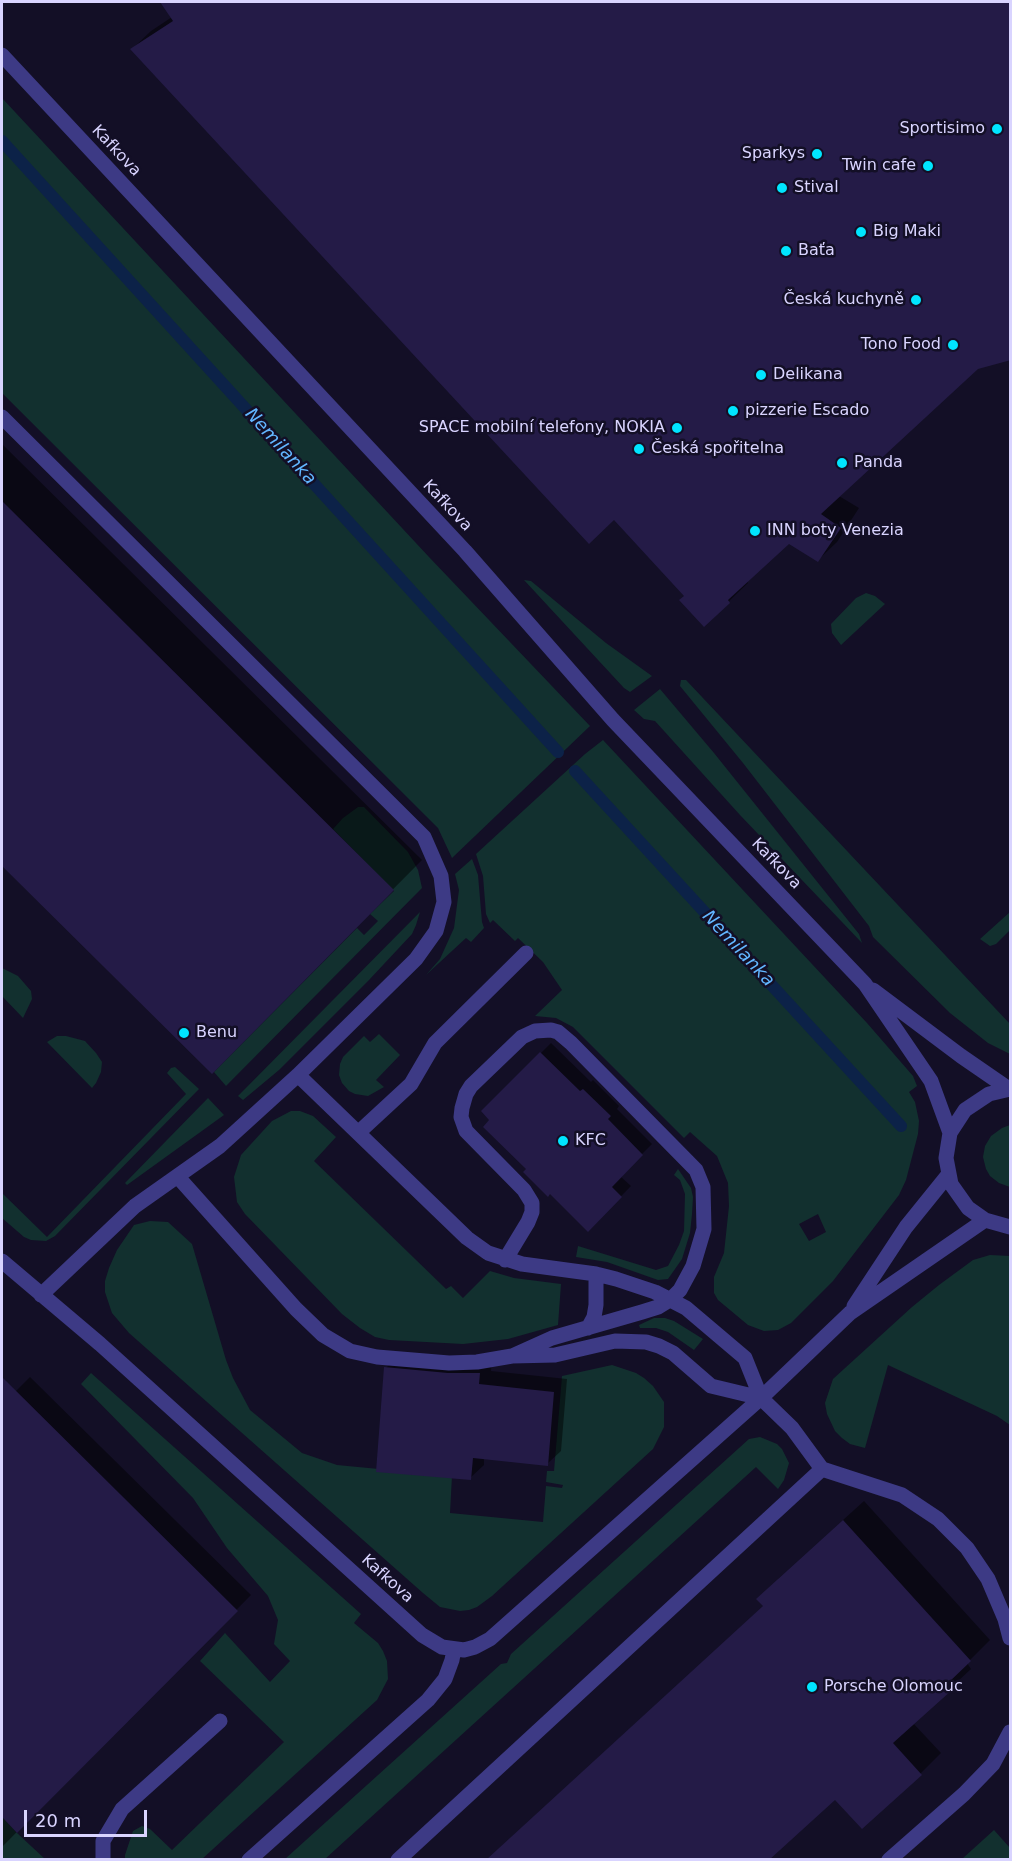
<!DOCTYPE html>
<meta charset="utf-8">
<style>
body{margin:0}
#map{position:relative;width:1012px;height:1861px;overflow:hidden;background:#130f26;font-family:"DejaVu Sans",sans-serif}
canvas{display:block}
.frame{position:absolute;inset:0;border:3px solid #d9d4ff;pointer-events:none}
.scale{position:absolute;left:24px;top:1810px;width:123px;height:27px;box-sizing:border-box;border:3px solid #d9d4ff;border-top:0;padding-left:8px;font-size:18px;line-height:21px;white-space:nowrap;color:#d9d4ff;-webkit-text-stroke:4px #130f26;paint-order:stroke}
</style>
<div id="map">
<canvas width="1012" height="1861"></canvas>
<div class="frame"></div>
<div class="scale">20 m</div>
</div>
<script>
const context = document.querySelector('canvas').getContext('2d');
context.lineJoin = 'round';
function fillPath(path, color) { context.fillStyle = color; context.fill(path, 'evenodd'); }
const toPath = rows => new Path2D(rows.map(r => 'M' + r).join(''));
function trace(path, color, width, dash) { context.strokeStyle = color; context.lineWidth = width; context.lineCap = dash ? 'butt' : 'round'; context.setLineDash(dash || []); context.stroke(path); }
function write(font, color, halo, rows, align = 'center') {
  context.font = font + ' "DejaVu Sans",sans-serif'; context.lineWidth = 5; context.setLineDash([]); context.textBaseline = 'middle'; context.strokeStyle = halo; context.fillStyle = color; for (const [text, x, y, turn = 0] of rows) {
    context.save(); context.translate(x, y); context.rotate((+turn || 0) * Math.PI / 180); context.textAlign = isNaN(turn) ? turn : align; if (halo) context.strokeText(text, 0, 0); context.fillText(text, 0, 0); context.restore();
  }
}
fillPath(toPath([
 [2,98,429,557,590,726,452,858,438,828,2,393],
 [524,580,531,581,606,643,652,676,630,692,624,688],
 [866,593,875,596,885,604,841,645,832,633,831,624,856,598],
 [681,680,686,680,1010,1024,1010,1054,988,1043,950,1013,873,937,869,926,743,763,680,686],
 [660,689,714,753,859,934,862,943,740,815,655,721,644,719,634,710],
 [603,740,867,1023,913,1076,917,1086,909,1092,915,1102,919,1121,918,1134,906,1180,899,1195,833,1281,791,1323,778,1330,764,1331,748,1325,718,1300,714,1293,714,1277,724,1253,729,1206,728,1183,717,1156,690,1132,684,1138,573,1027,556,1018,535,1016,562,990,543,962,518,938,515,941,493,920,490,923,486,914,483,876,476,854,585,754],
 [818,1214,826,1232,809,1241,799,1224],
 [358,807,364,807,408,852,418,870,422,888,226,1086,214,1072,357,928,364,935,378,921,370,914,394,891,333,829,343,818],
 [472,859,478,875,482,922,484,928,471,942,466,938,426,975,440,959,454,928,459,890,455,874],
 [420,912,416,925,412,934,369,980,279,1070,243,1100,238,1096],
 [1010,912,1010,930,996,944,990,946,980,939],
 [2,968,18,976,31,991,32,999,23,1018,2,996],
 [379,1034,400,1055,376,1080,384,1087,368,1096,355,1094,349,1091,342,1083,339,1075,340,1064,343,1057,364,1036,370,1042],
 [57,1036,66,1036,85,1041,96,1053,102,1062,101,1072,96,1083,92,1088,47,1042],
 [175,1067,199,1089,55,1236,46,1241,31,1240,24,1237,2,1218,2,1193,47,1237,186,1094,167,1073,171,1068],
 [208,1098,224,1115,127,1185,125,1183],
 [291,1111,300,1111,313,1116,336,1137,314,1161,446,1289,451,1286,463,1298,490,1271,514,1278,561,1284,558,1325,508,1339,463,1344,389,1340,375,1337,360,1328,342,1314,245,1214,237,1202,234,1177,241,1155,272,1121],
 [1010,1125,1010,1187,999,1183,990,1176,986,1169,983,1157,985,1146,991,1136,1002,1128],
 [678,1169,691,1188,693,1197,692,1214,690,1233,682,1259,668,1279,658,1280,607,1262,576,1257,578,1246,656,1270,668,1266,679,1245,684,1231,685,1194,680,1180,674,1175],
 [150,1221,168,1222,192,1244,226,1360,233,1378,250,1410,302,1453,337,1465,452,1476,450,1513,543,1522,546,1486,562,1488,563,1485,546,1482,547,1471,554,1471,562,1376,612,1365,636,1373,644,1378,653,1386,664,1402,664,1427,653,1449,492,1596,477,1607,469,1610,460,1611,440,1607,423,1593,129,1333,112,1313,105,1292,105,1281,109,1268,117,1250,134,1225],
 [990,1255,1010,1256,1010,1425,997,1416,888,1365,865,1448,850,1444,842,1438,835,1431,827,1414,825,1403,833,1379,912,1307,939,1285,973,1260],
 [654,1318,665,1318,674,1321,703,1339,694,1350,668,1332,656,1328,640,1328,639,1325],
 [91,1373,361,1614,354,1623,378,1643,383,1651,387,1661,388,1679,377,1700,202,1859,125,1859,125,1855,133,1831,142,1826,150,1829,172,1850,284,1742,200,1661,225,1633,270,1682,290,1661,274,1644,278,1620,268,1596,227,1548,193,1498,81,1384],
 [760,1437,777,1444,782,1449,789,1463,784,1480,778,1489,756,1467,325,1859,285,1859,501,1664,507,1663,511,1654,749,1439],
 [2,1817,17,1833,45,1859,2,1859],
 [994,1830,1010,1848,1010,1859,962,1859]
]), '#12302f');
fillPath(toPath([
 [162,2,1010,2,1010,358,977,368,839,496,859,508,837,542,818,560,789,543,747,581,748,583,704,625,686,596,614,518,132,49,151,31,172,17],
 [2,444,422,860,212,1072,2,864],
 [551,1043,591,1082,593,1080,619,1106,617,1109,652,1144,620,1176,631,1186,588,1230,528,1169,483,1111],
 [399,1355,492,1360,491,1371,567,1379,561,1451,547,1464,484,1458,484,1465,470,1478,386,1368],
 [30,1377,251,1595,2,1847,2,1405],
 [864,1501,990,1640,967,1663,971,1669,913,1723,941,1753,921,1773,862,1827,835,1797,501,1847,764,1606,778,1579]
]), '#0007');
trace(toPath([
 [2,141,558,752],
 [575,771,901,1126]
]), '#0c2248', 12);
fillPath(toPath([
 [160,2,1011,2,1011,360,978,369,821,514,841,528,818,562,789,544,728,600,730,603,704,627,679,600,684,596,614,520,589,544,130,49,173,21],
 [2,501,394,890,212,1074,2,866],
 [540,1052,580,1091,583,1089,611,1116,608,1119,643,1155,612,1187,622,1197,588,1232,550,1194,548,1197,523,1172,526,1169,483,1127,489,1120,481,1111],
 [384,1367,448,1373,480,1373,479,1384,554,1392,548,1466,473,1458,471,1480,376,1472],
 [2,1377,238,1611,17,1833,2,1817],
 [843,1520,971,1661,947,1684,952,1690,893,1743,922,1775,862,1829,835,1800,769,1860,486,1860,763,1606,756,1599]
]), '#241b47');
trace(toPath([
 [2,55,465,551,613,720,865,984,931,1081,950,1133],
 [2,417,424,837,441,876,444,902,436,931,416,959,298,1075,220,1146,135,1206,41,1295],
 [873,990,961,1056,1009,1089],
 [298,1075,467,1238,488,1253,522,1264,596,1274,616,1279,655,1292,686,1308,745,1358,761,1398,792,1428,822,1469,902,1495,938,1519,967,1548,988,1579,1005,1619,1010,1638],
 [1010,1089,989,1094,965,1110,950,1133,946,1158,951,1184,968,1208,985,1220,1010,1227],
 [358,1133,411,1084,435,1043,526,953],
 [178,1177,296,1309,323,1335,350,1351,377,1357,449,1363,477,1362,512,1356,555,1355,615,1341,646,1342,659,1346,673,1353,711,1386,761,1398],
 [505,1260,528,1222,532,1212,532,1203,524,1190,466,1131,461,1117,462,1108,466,1094,471,1086,522,1037,535,1031,551,1030,558,1032,571,1043,696,1170,703,1187,704,1229,693,1266,680,1290,671,1299,658,1307,642,1312,552,1338,512,1356],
 [2,1261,100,1344,422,1635,442,1647,464,1650,475,1647,490,1639,761,1398,850,1313,985,1220],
 [854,1306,906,1227,948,1175],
 [588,1328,594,1317,596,1305,596,1274],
 [103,1860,103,1841,122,1809,220,1721],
 [249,1860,428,1700,445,1679,452,1660,454,1649],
 [398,1860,822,1469],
 [889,1860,964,1794,993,1764,1010,1732]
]), '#3d3a85', 15);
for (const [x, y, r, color] of [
 [997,129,6,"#00e5ff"],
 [817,154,6,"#00e5ff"],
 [928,166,6,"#00e5ff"],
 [782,188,6,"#00e5ff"],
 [861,232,6,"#00e5ff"],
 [786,251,6,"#00e5ff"],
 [916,300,6,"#00e5ff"],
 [953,345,6,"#00e5ff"],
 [761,375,6,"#00e5ff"],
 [733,411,6,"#00e5ff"],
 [677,428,6,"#00e5ff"],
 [639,449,6,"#00e5ff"],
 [842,463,6,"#00e5ff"],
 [755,531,6,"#00e5ff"],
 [184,1033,6,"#00e5ff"],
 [563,1141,6,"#00e5ff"],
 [812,1687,6,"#00e5ff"]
]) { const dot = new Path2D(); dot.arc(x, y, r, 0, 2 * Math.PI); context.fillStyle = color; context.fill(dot); trace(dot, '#130f26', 2); }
write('16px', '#d9d4ff', '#130f26', [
 ["Sportisimo",985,129,"right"],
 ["Sparkys",805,154,"right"],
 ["Twin cafe",916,166,"right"],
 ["Stival",794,188],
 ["Big Maki",873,232],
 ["Baťa",798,251],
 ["Česká kuchyně",904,300,"right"],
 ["Tono Food",941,345,"right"],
 ["Delikana",773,375],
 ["pizzerie Escado",745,411],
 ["SPACE mobilní telefony, NOKIA",665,428,"right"],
 ["Česká spořitelna",651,449],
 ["Panda",854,463],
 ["INN boty Venezia",767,531],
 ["Benu",196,1033],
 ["KFC",575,1141],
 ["Porsche Olomouc",824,1687]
], 'left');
write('16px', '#d9d4ff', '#130f26', [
 ["Kafkova",116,151,47],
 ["Kafkova",447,506,47],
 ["Kafkova",776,864,46],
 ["Kafkova",387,1579,42]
]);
write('italic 18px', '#62b6ff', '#130f26', [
 ["Nemilanka",280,447,48],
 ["Nemilanka",738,949,47]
]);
</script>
